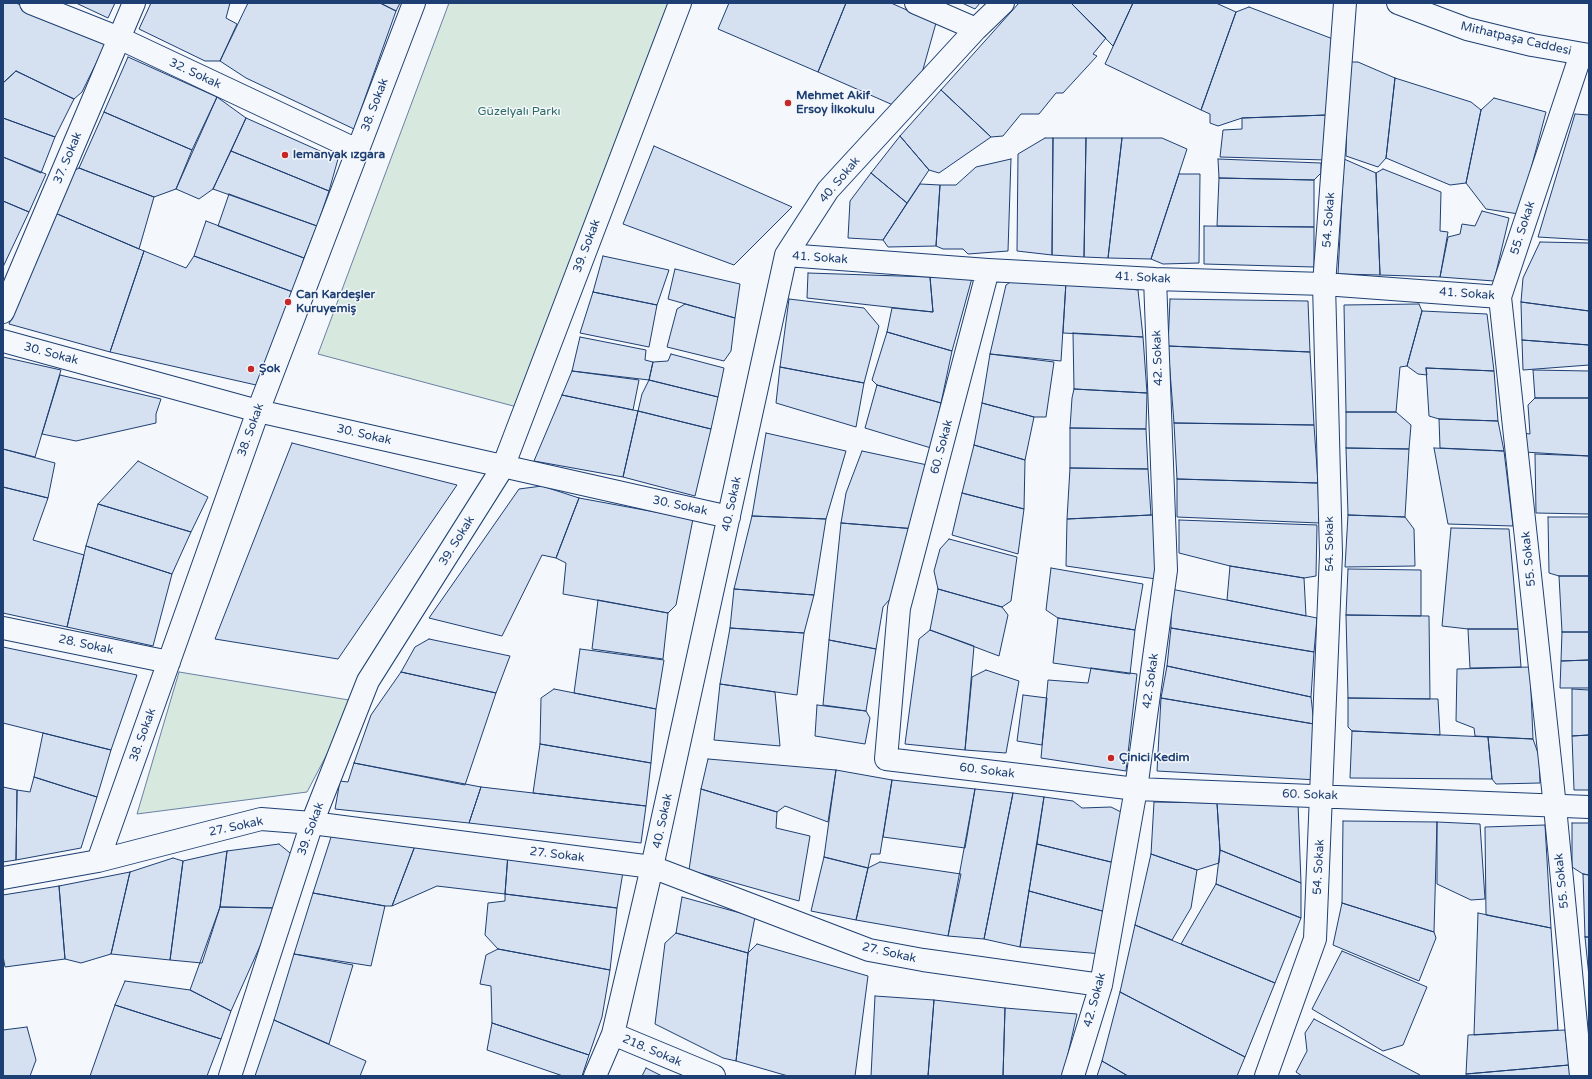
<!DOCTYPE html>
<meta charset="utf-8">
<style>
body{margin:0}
#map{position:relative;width:1592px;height:1079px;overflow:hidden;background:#f4f7fb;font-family:"Varela Round",sans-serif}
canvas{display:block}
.frame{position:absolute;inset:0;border:4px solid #1d3f73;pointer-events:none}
</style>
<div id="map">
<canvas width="1592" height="1079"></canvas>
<div class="frame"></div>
</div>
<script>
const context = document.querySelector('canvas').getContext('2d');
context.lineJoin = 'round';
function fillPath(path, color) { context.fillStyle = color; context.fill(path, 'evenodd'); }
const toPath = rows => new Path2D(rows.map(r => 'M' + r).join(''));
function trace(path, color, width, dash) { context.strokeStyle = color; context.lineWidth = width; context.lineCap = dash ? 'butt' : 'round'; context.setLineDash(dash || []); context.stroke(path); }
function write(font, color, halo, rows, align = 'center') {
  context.font = font + ' "Varela Round",sans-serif'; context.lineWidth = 3; context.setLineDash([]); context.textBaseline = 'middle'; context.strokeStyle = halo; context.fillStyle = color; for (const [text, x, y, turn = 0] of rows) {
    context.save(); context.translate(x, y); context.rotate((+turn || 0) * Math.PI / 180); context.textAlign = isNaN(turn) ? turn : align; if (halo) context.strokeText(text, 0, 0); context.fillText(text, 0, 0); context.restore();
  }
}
const green = toPath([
 [449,3,672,3,517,407,318,354,449,3],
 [179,672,355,701,307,792,137,814,179,672]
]);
fillPath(green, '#d7e8df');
trace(green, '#687fa3', 1);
const building = toPath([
 [3,3,16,3,106,43,82,92,74,99,16,71,3,83,3,3],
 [76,3,115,3,108,18,76,3],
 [151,3,230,3,226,18,237,24,220,61,205,61,139,29,151,3],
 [248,3,380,3,396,11,354,129,246,78,220,61,248,3],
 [380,3,400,3,396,11,380,3],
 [729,3,846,3,818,72,718,29,729,3],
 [846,3,891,3,936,23,922,73,893,105,818,72,846,3],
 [962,3,980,3,975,9,962,3],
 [1019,3,1071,3,1106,38,1093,54,1097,56,1063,93,1056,93,1039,114,1021,114,1003,136,991,137,941,90,1019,3],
 [1071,3,1133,3,1113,46,1071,3],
 [1133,3,1216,3,1236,12,1201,110,1105,64,1133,3],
 [1249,7,1333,39,1327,115,1242,118,1218,126,1210,123,1210,114,1201,110,1236,12,1249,7],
 [128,57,217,97,192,150,104,112,128,57],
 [1348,62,1358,62,1395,78,1386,158,1378,167,1346,156,1348,62],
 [16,71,74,99,55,137,3,118,3,83,16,71],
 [1395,78,1471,102,1481,110,1466,183,1450,185,1386,158,1395,78],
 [941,90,991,137,939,173,929,170,900,136,941,90],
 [217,97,246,118,213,189,199,199,176,189,217,97],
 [1494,98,1546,112,1519,214,1486,209,1466,183,1481,110,1494,98],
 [104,112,192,150,176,189,154,197,79,168,104,112],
 [1575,114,1589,115,1589,240,1538,237,1575,114],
 [1327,115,1326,160,1220,157,1223,130,1242,129,1242,118,1327,115],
 [3,118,55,137,41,173,3,157,3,118],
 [246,118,338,159,329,191,231,151,246,118],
 [900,136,929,170,907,203,871,173,900,136],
 [1045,138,1053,138,1052,255,1017,251,1018,154,1045,138],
 [1053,138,1086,138,1084,257,1052,255,1053,138],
 [1086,138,1122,138,1108,258,1084,257,1086,138],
 [1122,138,1162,138,1187,149,1151,259,1108,258,1122,138],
 [654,146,792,207,734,265,623,224,654,146],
 [231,151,329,191,317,226,213,189,231,151],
 [3,157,46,174,29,212,3,201,3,157],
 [1011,159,1008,251,968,254,963,249,943,249,936,246,940,185,956,185,976,167,1011,159],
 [1218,159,1321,163,1321,173,1314,180,1219,178,1218,159],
 [1344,159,1376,173,1380,275,1338,274,1344,159],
 [79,168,154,197,139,249,55,213,68,174,79,168],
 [1383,169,1441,192,1440,231,1448,232,1440,277,1380,275,1376,173,1383,169],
 [871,173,907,203,883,240,848,238,850,201,871,173],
 [1179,174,1200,174,1199,263,1163,264,1151,259,1179,174],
 [1219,178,1314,180,1314,227,1217,226,1219,178],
 [920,184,940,185,936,246,888,247,883,240,920,184],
 [229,194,317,226,304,258,218,226,229,194],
 [3,201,29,212,3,267,3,201],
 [1482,211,1509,218,1494,281,1440,277,1448,237,1460,234,1462,224,1475,226,1482,211],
 [55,213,144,251,110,352,9,324,55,213],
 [206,221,304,258,293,292,194,256,206,221],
 [1204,226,1314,227,1314,267,1204,264,1204,226],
 [1540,242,1589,243,1589,311,1521,302,1523,278,1540,242],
 [144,251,186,268,194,256,293,292,256,385,110,352,144,251],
 [603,256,669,270,657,305,593,292,603,256],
 [675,269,740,284,735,318,668,299,675,269],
 [808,273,930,277,933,312,807,298,808,273],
 [930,277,972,278,952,351,887,332,892,308,933,312,930,277],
 [1015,279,1066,282,1061,361,990,354,1006,285,1015,279],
 [1066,282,1138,290,1143,337,1063,333,1066,282],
 [593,292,657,305,649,347,580,333,593,292],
 [789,299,864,308,879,326,864,383,780,367,789,299],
 [1170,299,1308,301,1310,352,1168,346,1170,299],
 [1521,302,1589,311,1589,345,1522,340,1521,302],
 [685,304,735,318,731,351,724,361,667,347,677,309,685,304],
 [1419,304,1422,311,1407,366,1400,367,1396,412,1346,412,1344,305,1419,304],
 [1422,311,1487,314,1494,371,1426,368,1427,375,1418,374,1407,366,1422,311],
 [887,332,952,351,941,403,877,385,872,380,887,332],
 [1073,333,1143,337,1147,393,1074,389,1073,333],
 [580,337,646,350,645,360,653,362,649,380,572,371,580,337],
 [1522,340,1589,345,1589,365,1523,370,1522,340],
 [1168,346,1310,352,1314,425,1174,423,1168,346],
 [671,354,724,368,718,397,649,380,653,362,668,361,671,354],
 [990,354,1054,362,1046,417,1034,417,982,403,990,354],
 [3,357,61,370,35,457,3,449,3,357],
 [780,367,864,383,856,427,776,403,780,367],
 [1426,368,1494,371,1498,421,1439,419,1429,416,1426,368],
 [1533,370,1589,371,1589,398,1535,398,1533,370],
 [572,371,639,380,633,410,562,395,572,371],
 [60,375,161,399,156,414,156,423,76,441,42,434,60,375],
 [649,380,718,397,711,429,638,411,642,394,649,380],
 [877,385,941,403,931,448,865,428,877,385],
 [1074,389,1147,393,1146,429,1070,428,1072,398,1074,389],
 [562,395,638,411,623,477,534,461,562,395],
 [1535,398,1589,398,1589,456,1524,452,1523,433,1530,434,1528,405,1535,398],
 [982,403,1034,417,1025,460,974,445,982,403],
 [638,411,711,429,695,496,623,477,638,411],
 [1346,412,1396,412,1411,425,1409,449,1346,448,1346,412],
 [1439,419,1498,421,1504,451,1440,448,1439,419],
 [1174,423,1314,425,1318,483,1177,479,1174,423],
 [1070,428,1146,429,1148,469,1070,468,1070,428],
 [766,433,846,451,826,519,752,516,766,433],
 [292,443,457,485,338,659,215,639,292,443],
 [974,445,1025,460,1024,509,962,493,974,445],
 [1346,448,1409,449,1405,517,1348,515,1346,448],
 [1434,448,1504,451,1513,526,1448,524,1434,448],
 [3,449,55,463,48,498,3,487,3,449],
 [862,451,932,466,916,529,841,523,846,493,862,451],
 [1535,454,1589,456,1589,514,1536,513,1535,454],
 [138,461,208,497,191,532,98,504,138,461],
 [1070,468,1148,469,1151,515,1067,519,1070,468],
 [1177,479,1318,483,1319,523,1177,517,1177,479],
 [542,486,579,498,556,558,542,555,502,636,429,618,519,489,542,486],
 [3,487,48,498,33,540,84,555,67,627,3,613,3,487],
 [962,493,1024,509,1018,554,952,535,962,493],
 [579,498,693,519,676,605,668,613,563,594,566,563,556,558,579,498],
 [98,504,191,532,172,574,86,546,98,504],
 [1151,515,1158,517,1156,579,1066,566,1067,519,1151,515],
 [1348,515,1405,517,1414,529,1415,566,1345,567,1348,515],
 [752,516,826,519,814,595,734,589,752,516],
 [1548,517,1589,517,1589,576,1559,576,1549,573,1548,517],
 [1179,520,1317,525,1316,576,1304,578,1230,566,1179,553,1179,520],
 [841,523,916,529,896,592,883,607,876,649,829,640,841,523],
 [1451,528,1509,529,1518,629,1468,629,1442,626,1451,528],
 [949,539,1017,557,1011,601,1002,607,938,589,934,571,940,549,949,539],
 [86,546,172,574,153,646,67,627,86,546],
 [1230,566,1304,578,1306,616,1227,600,1230,566],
 [1051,568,1143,584,1135,630,1058,618,1046,610,1051,568],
 [1348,569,1421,570,1421,616,1346,615,1348,569],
 [1559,576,1589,576,1589,632,1562,632,1559,576],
 [734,589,814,595,804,633,730,628,734,589],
 [938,589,1002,607,1008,615,999,656,930,630,938,589],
 [1171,589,1317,618,1314,652,1171,628,1171,589],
 [598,600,668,613,663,659,592,649,598,600],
 [1346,615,1429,616,1430,699,1348,698,1346,615],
 [1058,618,1135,630,1130,674,1053,663,1058,618],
 [730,628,804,633,797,695,720,684,730,628],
 [1171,628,1314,652,1311,697,1167,666,1171,628],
 [1468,629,1518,629,1521,667,1470,668,1468,629],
 [930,630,974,646,965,750,905,744,919,639,930,630],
 [1562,632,1589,632,1589,660,1561,661,1562,632],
 [429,639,510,656,496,693,401,672,415,647,429,639],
 [829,640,876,649,866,711,823,705,829,640],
 [3,647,137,675,111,750,3,723,3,647],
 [580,649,664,660,656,709,574,693,580,649],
 [1589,660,1589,688,1560,688,1561,661,1589,660],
 [1167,666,1311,697,1314,724,1161,698,1167,666],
 [1530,667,1533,739,1475,736,1474,728,1456,721,1457,669,1530,667],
 [1091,668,1137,674,1126,771,1041,758,1048,680,1088,683,1091,668],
 [986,670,1019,681,1006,753,965,750,972,677,986,670],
 [401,672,496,693,465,785,354,763,371,715,401,672],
 [720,684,775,692,780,746,714,740,720,684],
 [554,689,656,709,651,763,540,744,541,698,554,689],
 [1572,689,1589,690,1589,735,1572,736,1572,689],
 [1023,695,1047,698,1042,745,1017,741,1023,695],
 [1161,698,1314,724,1317,780,1157,771,1161,698],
 [1348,698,1438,699,1440,735,1352,731,1348,727,1348,698],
 [817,705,866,711,870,718,865,744,815,736,817,705],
 [1352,731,1488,737,1492,779,1350,778,1352,731],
 [43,733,111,750,97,797,34,777,43,733],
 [1589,735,1589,790,1574,790,1572,736,1589,735],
 [1488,737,1533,739,1539,756,1540,783,1496,784,1492,779,1488,737],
 [540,744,651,763,646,806,533,793,540,744],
 [708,759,836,770,828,822,785,806,777,812,701,789,708,759],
 [354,763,481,787,469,823,335,809,340,781,348,782,354,763],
 [836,770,892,780,880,854,871,854,868,868,824,857,836,770],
 [34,777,97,797,81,848,16,860,17,790,30,792,34,777],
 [892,780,975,789,965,848,883,837,892,780],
 [3,787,17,790,16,860,3,862,3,787],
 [481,787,646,806,641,843,469,823,481,787],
 [701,789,777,812,776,828,810,836,799,901,689,870,701,789],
 [975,789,1013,793,984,939,948,936,975,789],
 [1013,793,1044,797,1020,947,984,939,1013,793],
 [1044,797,1073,801,1082,808,1111,807,1123,813,1115,863,1037,844,1044,797],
 [1154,802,1217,803,1220,850,1219,863,1197,870,1151,854,1154,802],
 [1217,803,1298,803,1301,883,1220,850,1217,803],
 [1343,821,1437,822,1434,932,1342,903,1343,821],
 [1437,822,1480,824,1485,899,1471,900,1437,884,1437,822],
 [1572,823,1589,823,1589,875,1583,874,1572,867,1572,823],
 [1545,825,1551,928,1486,915,1485,827,1545,825],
 [333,831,415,846,392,906,385,906,313,893,333,831],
 [279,844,295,857,277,908,220,907,227,851,279,844],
 [1037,844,1115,863,1106,912,1029,891,1037,844],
 [415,846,508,854,505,894,437,886,392,906,415,846],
 [1220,850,1301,883,1301,918,1216,884,1220,850],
 [227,851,220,907,202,963,170,960,183,861,227,851],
 [508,854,623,872,617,908,505,894,508,854],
 [1151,854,1197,870,1191,908,1172,940,1135,925,1151,854],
 [824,857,868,868,856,920,811,911,824,857],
 [173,858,183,861,170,960,111,954,130,872,173,858],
 [880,862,961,874,948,936,856,920,868,868,880,862],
 [130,872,111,954,81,963,65,959,59,886,130,872],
 [1583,874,1589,875,1589,937,1585,937,1583,874],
 [1216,884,1301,918,1275,983,1181,944,1216,884],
 [59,886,65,959,5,967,3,956,3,895,59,886],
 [1029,891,1106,912,1102,954,1020,947,1029,891],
 [313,893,385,906,371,966,294,954,313,893],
 [505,894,617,908,610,970,498,949,485,935,488,903,505,901,505,894],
 [682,897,755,917,748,953,676,933,682,897],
 [1342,903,1434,932,1436,938,1419,981,1333,945,1342,903],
 [220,907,277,908,231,1011,190,990,220,907],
 [1478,913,1551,928,1558,1030,1474,1035,1478,913],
 [1135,925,1275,983,1245,1057,1120,992,1135,925],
 [676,933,748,953,736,1061,723,1058,655,1024,665,943,676,933],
 [1585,937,1589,937,1589,977,1585,937],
 [757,944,868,976,855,1076,788,1076,736,1061,748,953,757,944],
 [498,949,610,970,602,1017,589,1055,492,1023,491,986,480,984,486,955,498,949],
 [1342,951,1427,987,1403,1045,1383,1051,1312,1009,1342,951],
 [294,954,353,965,329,1044,274,1020,294,954],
 [125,981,190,990,231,1011,221,1039,115,1005,125,981],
 [1120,992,1245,1057,1237,1076,1128,1076,1102,1061,1120,992],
 [875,996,934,1000,928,1076,871,1076,875,996],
 [934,1000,1005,1008,1003,1076,928,1076,934,1000],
 [115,1005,221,1039,207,1076,90,1076,115,1005],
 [1005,1008,1077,1014,1063,1076,1003,1076,1005,1008],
 [1314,1019,1420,1075,1420,1076,1302,1076,1296,1072,1307,1051,1305,1033,1314,1019],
 [274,1020,366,1061,360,1076,255,1076,274,1020],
 [492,1023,589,1055,582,1076,563,1076,487,1050,492,1023],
 [27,1027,36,1060,30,1076,3,1076,3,1030,27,1027],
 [1565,1030,1569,1065,1466,1074,1468,1035,1565,1030],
 [1102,1061,1128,1076,1097,1076,1102,1061],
 [1569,1065,1570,1076,1466,1076,1466,1074,1569,1065],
 [646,1068,662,1076,642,1076,646,1068]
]);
fillPath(building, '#d5e0f0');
trace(building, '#1d3f73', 1);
const street = toPath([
 [31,3,119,38,357,150],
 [916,3,976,29],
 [786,255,988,270,1155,279,1324,284,1500,297],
 [988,270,899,608,886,759,1136,789,1589,807],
 [3,312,134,3],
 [3,341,258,411,729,517],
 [3,628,169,662],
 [98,861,258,411,414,3],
 [3,878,98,861,261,819,312,823,652,867,869,950,923,960,1101,985],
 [613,1034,714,1076],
 [230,1076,312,823,368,681,503,467,680,3],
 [595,1076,613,1034,652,867,786,255,828,190,976,29,1003,3],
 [1073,1076,1101,985,1136,789,1166,570,1155,279],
 [1266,1076,1315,939,1331,554,1324,284,1345,3]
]);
const secondary = toPath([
 [1581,54,1500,297,1555,807,1581,1076]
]);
const primary = toPath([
 [1398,3,1467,29,1532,45,1589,55]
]);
trace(street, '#1d3f73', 24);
trace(secondary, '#1d3f73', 24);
trace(primary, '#1d3f73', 24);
trace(street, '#f4f7fb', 22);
trace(secondary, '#f4f7fb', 22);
trace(primary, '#f4f7fb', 22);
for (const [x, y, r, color] of [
 [788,103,4,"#c62828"],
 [285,155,4,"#c62828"],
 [288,302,4,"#c62828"],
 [251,369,4,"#c62828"],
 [1111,758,4,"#c62828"]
]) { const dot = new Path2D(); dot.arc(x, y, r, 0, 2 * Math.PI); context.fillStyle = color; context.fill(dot); trace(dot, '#f4f7fb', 1.5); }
write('12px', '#1d3f73', '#f4f7fb', [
 ["Mithatpaşa Caddesi",1516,39,13],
 ["32. Sokak",195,74,25],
 ["38. Sokak",375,105,-69],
 ["37. Sokak",68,158,-67],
 ["40. Sokak",840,180,-50],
 ["54. Sokak",1329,220,-86],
 ["55. Sokak",1523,228,-72],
 ["39. Sokak",587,246,-69],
 ["41. Sokak",820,258,4],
 ["41. Sokak",1143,278,3],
 ["41. Sokak",1467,294,4],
 ["30. Sokak",51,354,15],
 ["42. Sokak",1158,358,-92],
 ["38. Sokak",251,430,-70],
 ["30. Sokak",364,435,13],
 ["60. Sokak",942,447,-75],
 ["40. Sokak",732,504,-78],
 ["30. Sokak",680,506,12],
 ["39. Sokak",457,541,-58],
 ["54. Sokak",1330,544,-90],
 ["55. Sokak",1529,559,-96],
 ["28. Sokak",86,645,12],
 ["42. Sokak",1151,681,-82],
 ["38. Sokak",143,735,-70],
 ["60. Sokak",987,771,7],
 ["60. Sokak",1310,795,2],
 ["40. Sokak",663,821,-78],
 ["27. Sokak",236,827,-12],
 ["39. Sokak",311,829,-70],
 ["27. Sokak",557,855,7],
 ["54. Sokak",1319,867,-87],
 ["55. Sokak",1562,881,-96],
 ["27. Sokak",889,953,13],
 ["42. Sokak",1095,1000,-75],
 ["218. Sokak",652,1051,23]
]);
write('bold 12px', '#1d3f73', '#f4f7fb', [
 ["Mehmet Akif",796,96],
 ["Ersoy İlkokulu",796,110],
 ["lemanyak ızgara",293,155],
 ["Can Kardeşler",296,295],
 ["Kuruyemiş",296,309],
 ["Şok",259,369],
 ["Çinici Kedim",1119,758]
], 'left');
write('12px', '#2c6c60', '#f4f7fb', [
 ["Güzelyalı Parkı",519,112]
]);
</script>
